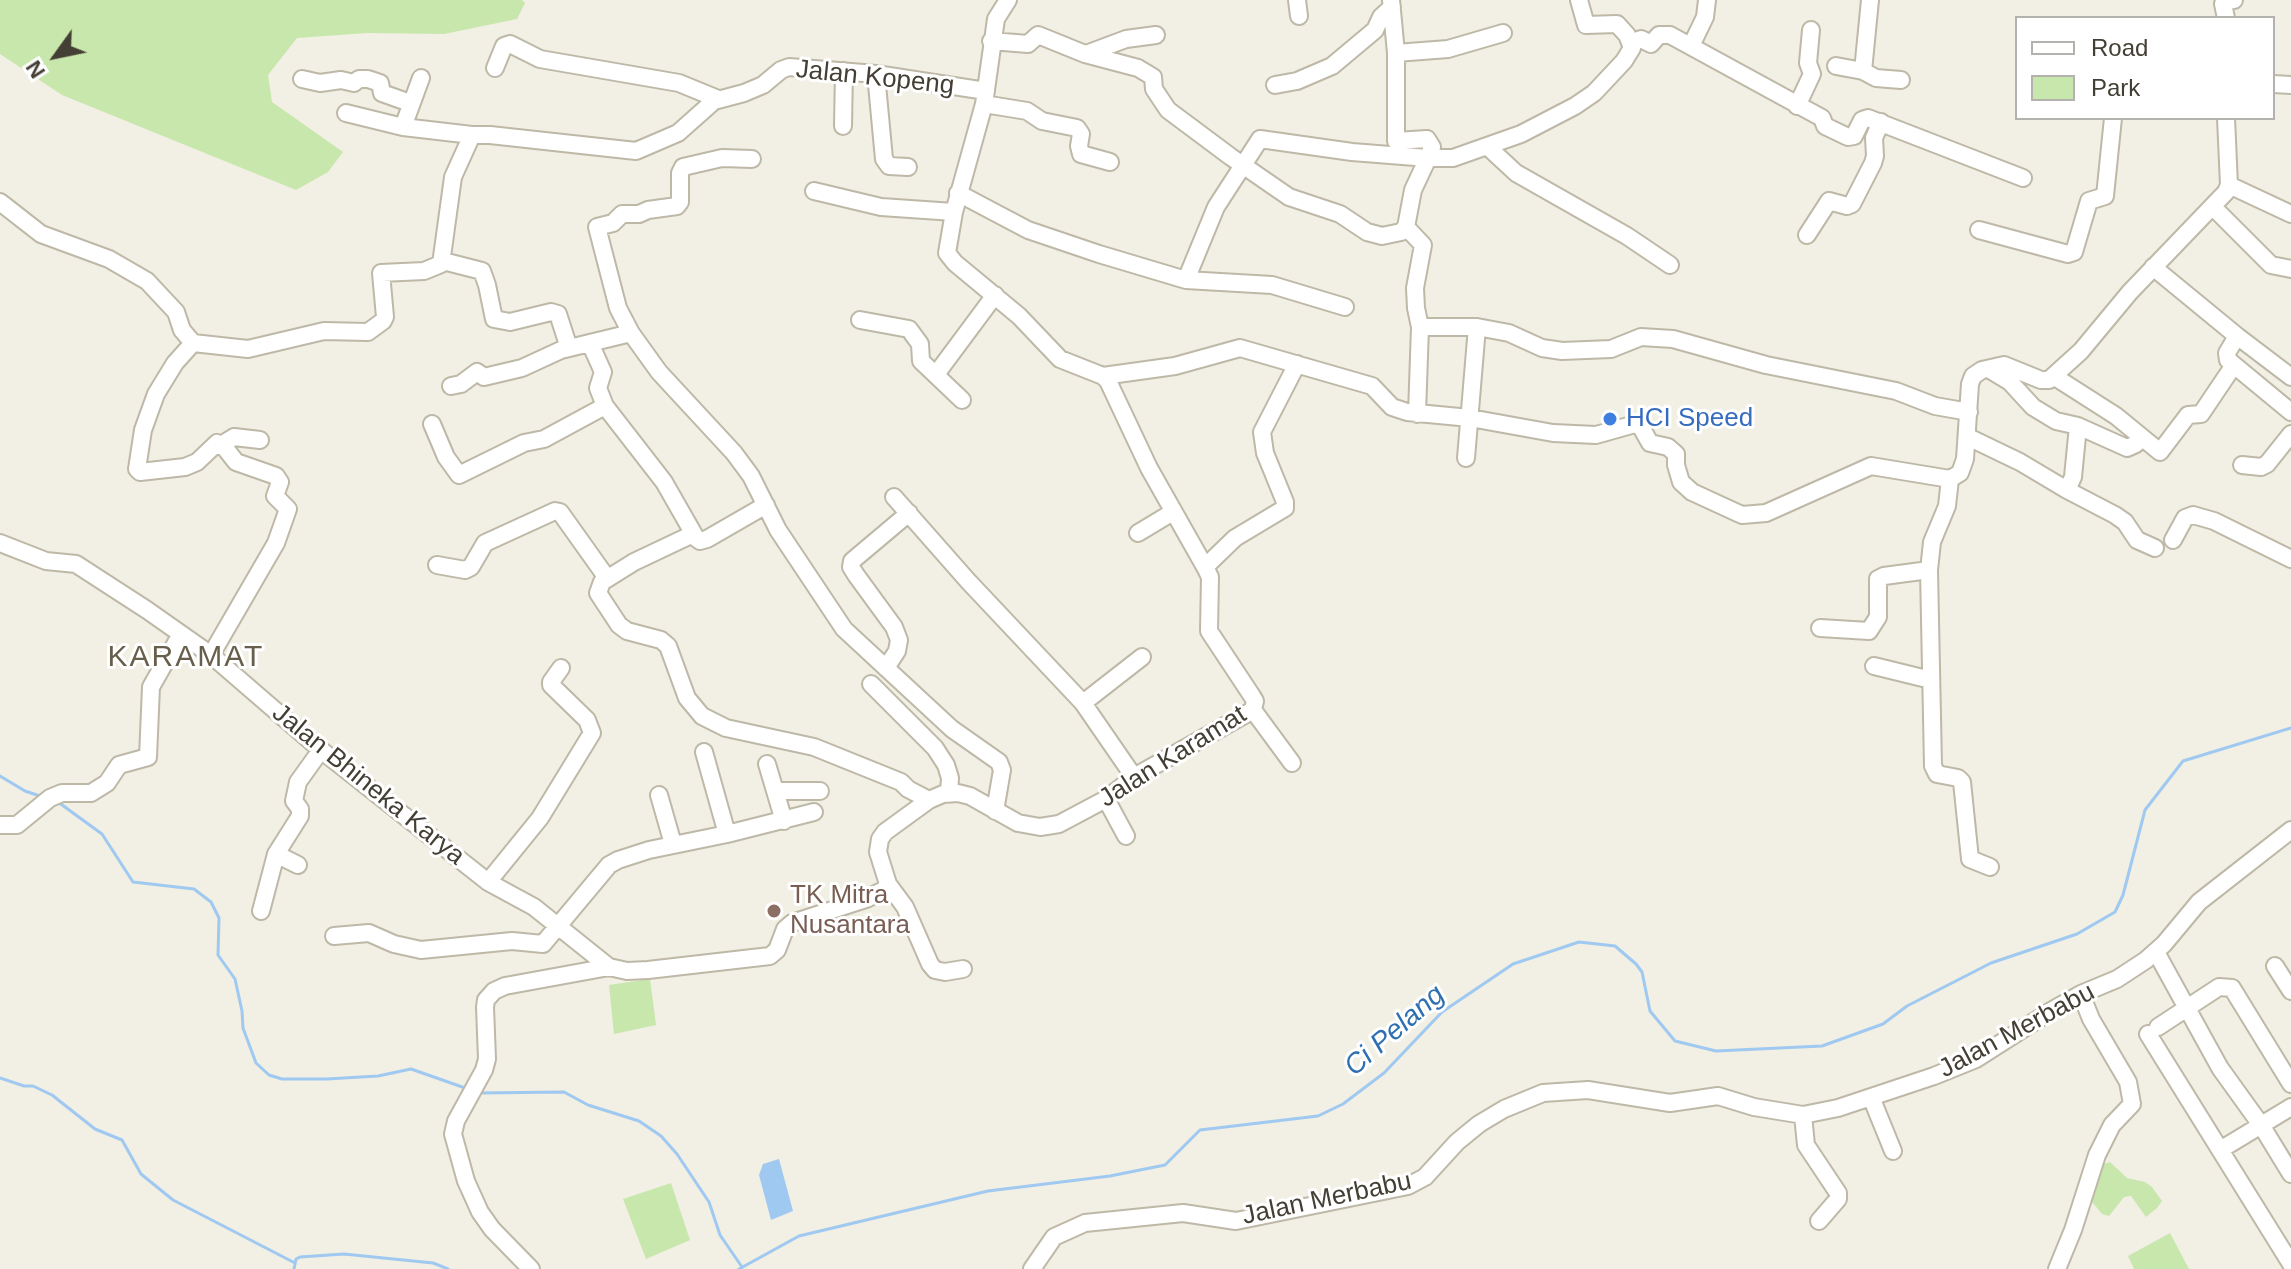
<!DOCTYPE html>
<style>
body{margin:0}
#map{position:relative;width:2291px;height:1269px;overflow:hidden;background:#f2efe4;font-family:Helvetica,sans-serif}
canvas{display:block}
.legend{position:absolute;left:2015px;top:16px;width:260px;height:104px;box-sizing:border-box;background:#fff;border:2px solid #b4b2ae;margin:0;padding:10px 14px;list-style:none;font-size:24px;color:#443f34}
.legend li{display:flex;align-items:center;gap:16px;height:40px}
.legend b{width:40px;border:2px solid #b4b2ae}
.north{position:absolute;left:16px;top:16px;width:80px;height:80px;-webkit-text-stroke:6px #fff;paint-order:stroke;rotate:237deg;font-size:22px;font-weight:700;line-height:32px;text-align:center;color:#443f34}
.north::after{content:'';display:block;margin:auto;width:28px;height:36px;background:#443f34;clip-path:polygon(50% 0,100% 100%,50% 72%,0 100%)}
</style>
<div id="map">
<canvas width="2291" height="1269"></canvas>
<ul class="legend">
<li><b style="height:10px;background:#fff"></b>Road</li>
<li><b style="height:22px;background:#c8e7ac"></b>Park</li>
</ul>
<div class="north">N</div>
</div>
<script>
const context = document.querySelector('canvas').getContext('2d');
context.lineJoin = 'round';
function fillPath(path, color) { context.fillStyle = color; context.fill(path, 'evenodd'); }
const toPath = rows => new Path2D(rows.map(r => 'M' + r).join(''));
function trace(path, color, width, dash) { context.strokeStyle = color; context.lineWidth = width; context.lineCap = dash ? 'butt' : 'round'; context.setLineDash(dash || []); context.stroke(path); }
function write(font, color, halo, rows, align = 'center') {
  context.font = font + ' Helvetica,sans-serif'; context.lineWidth = 6; context.setLineDash([]); context.textBaseline = 'middle'; context.strokeStyle = halo; context.fillStyle = color; for (const [text, x, y, turn = 0] of rows) {
    context.save(); context.translate(x, y); context.rotate((+turn || 0) * Math.PI / 180); context.textAlign = isNaN(turn) ? turn : align; if (halo) context.strokeText(text, 0, 0); context.fillText(text, 0, 0); context.restore();
  }
}
fillPath(toPath([
 [0,0,522,0,525,3,517,19,444,34,367,33,297,38,268,75,272,102,343,152,328,172,296,190,62,95,0,54],
 [650,979,656,1025,614,1034,609,985],
 [2110,1162,2127,1178,2145,1182,2152,1187,2162,1201,2157,1208,2146,1217,2131,1196,2124,1197,2109,1216,2102,1214,2088,1197,2098,1166],
 [671,1183,690,1240,646,1259,623,1199],
 [2170,1233,2189,1269,2134,1269,2128,1256]
]), '#c8e7ac');
fillPath(toPath([
 [779,1159,793,1211,771,1220,759,1175,763,1164]
]), '#9fc9f0');
trace(toPath([
 [0,776,25,791,43,797],
 [58,802,102,834,133,882,194,889,211,902,219,918,218,955,235,979,242,1011,243,1028,256,1063,269,1075,282,1079,327,1079,378,1076,411,1069,468,1089],
 [0,1078,24,1086,33,1086,52,1095,95,1129,122,1140,141,1174,173,1200,295,1263],
 [479,1093,564,1092,588,1105,639,1121,661,1136,677,1154,709,1202,720,1235,742,1267],
 [294,1269,296,1259,300,1257,344,1254,433,1263,448,1269],
 [739,1269,799,1236,988,1191,1110,1176,1165,1165,1200,1130,1318,1116,1343,1104,1384,1073,1442,1012,1513,964,1579,942,1615,946,1636,964,1642,972,1650,1011,1675,1041,1716,1051,1822,1046,1883,1024,1907,1006,1991,963,2077,934,2115,912,2123,895,2145,810,2183,761,2291,728]
]), '#9fc9f0', 3);
const minor = toPath([
 [1297,0,1299,16],
 [1391,0,1396,53,1448,49,1503,33],
 [2226,18,2223,4,2226,1,2234,0],
 [991,41,1028,44,1038,35,1085,54,1138,68,1153,77,1154,89,1168,110,1231,157,1289,197,1340,214,1367,232,1382,236,1401,232,1406,227,1413,190,1428,158,1453,158,1521,134,1575,106,1594,93,1624,61,1632,48,1627,35,1617,24,1586,25,1579,0],
 [1632,42,1641,39,1651,44,1659,35,1670,35,1822,118,1825,126,1848,137,1854,136,1862,120,1868,118,2023,178],
 [1691,46,1705,17,1707,0],
 [1086,54,1126,39,1156,35],
 [1836,66,1863,71,1870,0],
 [495,68,504,46,510,44,540,59,679,83,718,99],
 [1863,71,1876,78,1901,80],
 [876,74,884,159,889,166,908,167],
 [421,78,403,127,472,135],
 [302,79,320,83,341,80,354,83,359,79,368,79,380,83,382,93,410,103],
 [2273,84,2291,85],
 [1275,85,1297,81,1332,66,1375,30,1381,17,1392,7],
 [984,104,1027,111,1042,121,1077,128,1081,134,1079,146,1081,154,1110,162],
 [1797,106,1812,74,1808,63,1811,30],
 [346,113,403,127],
 [843,126,844,71],
 [1488,147,1516,173,1627,236,1670,265],
 [752,159,722,158,683,167,680,173,680,202,677,206,648,210,639,214,622,214,613,223,597,227,618,308,631,333,659,372,734,453,751,476,778,530,844,629,952,729,999,762,1002,770,995,811],
 [2229,185,2291,214],
 [814,191,881,207,954,212],
 [958,193,1028,230,1099,254,1186,280,1272,285,1345,307],
 [0,202,41,234,109,259,147,281,176,312,182,330,193,343,248,349,324,331,368,332,383,321,385,317,381,273,424,271,441,264,453,177,472,135,490,135,636,151,678,133,714,101,744,93,763,85,781,70,789,67,876,74,986,91],
 [2213,207,2271,265,2291,269],
 [1406,227,1423,245,1415,288,1416,308,1420,327,1417,414],
 [1979,230,2068,254,2074,252,2089,201,2105,196,2113,118],
 [1807,235,1829,201,1847,206,1852,204,1873,163,1875,156,1874,138,1881,122],
 [443,261,482,271,487,285,494,319,510,322,551,312,558,314,569,348],
 [2153,267,2237,336,2227,353,2228,360,2291,412],
 [1186,280,1216,207,1260,139,1352,152,1428,158,1432,147,1427,139,1396,141,1396,53],
 [860,320,909,329,920,344,921,361,962,400],
 [1420,327,1477,327,1509,333,1542,348,1562,351,1611,349,1641,337,1673,339,1766,365,1896,391,1935,406,1969,412],
 [2237,336,2291,377],
 [193,343,175,363,156,394,143,430,137,469,140,472,185,467,197,462,217,443,225,448,236,462,276,476,280,482,275,496,288,509,276,543,211,655],
 [590,343,603,372,598,388,605,406,664,482,696,538,700,541,707,539,766,505],
 [1990,370,2010,382,2033,407,2056,421,2078,426,2127,448,2136,444],
 [937,373,995,295],
 [1103,376,1175,366,1240,348,1372,386,1392,407,1407,412,1470,418,1553,433,1596,435,1635,424,1641,427,1650,443,1668,447,1676,454,1676,465,1681,482,1692,492,1742,515,1766,513,1871,466,1950,479,1960,473,1965,459,1970,384,1973,376,1982,370,2004,365,2041,380,2049,380,2081,351,2130,292,2226,192,2229,185,2226,118],
 [2055,377,2116,416,2160,452,2188,415,2201,414,2234,365],
 [451,386,461,384,477,372,484,377,522,368,561,350,631,333],
 [432,424,446,457,459,475,524,443,544,439,605,406],
 [1968,437,2020,462,2067,490,2115,515,2125,522,2137,540,2155,548],
 [221,445,234,437,260,440],
 [1466,458,1477,327],
 [2242,465,2261,467,2267,464,2291,434],
 [1950,479,1947,506,1932,542,1929,570,1933,766,1937,774,1958,778,1962,782,1970,859,1990,867],
 [2067,490,2073,477,2078,426],
 [894,497,968,581,1083,703,1134,777],
 [1138,533,1173,512],
 [693,534,634,562,602,582,598,593,619,625,627,631,661,640,668,646,687,698,702,716,726,728,814,747,901,782,908,789,929,800],
 [2173,540,2185,518,2193,515,2214,521,2291,559],
 [0,543,46,561,76,564,147,610,211,655,321,750,488,882,534,907,609,967],
 [437,565,465,570,471,567,485,543,555,511,560,512,607,578],
 [1205,567,1235,538,1285,508,1285,502,1265,453,1262,432,1297,364],
 [1820,628,1869,631,1878,617,1878,579,1884,576,1929,570],
 [1874,666,1931,680],
 [886,668,897,651,899,640,894,627,856,575,851,567,852,561,909,513],
 [871,684,935,748,946,765,950,778,949,793],
 [1083,703,1142,657],
 [1253,710,1292,763],
 [704,752,727,834],
 [767,764,784,821],
 [776,791,820,791],
 [659,795,673,844],
 [1106,799,1126,836],
 [0,825,17,825,50,798,62,793,91,793,107,783,119,765,148,757,151,687,181,634],
 [298,865,276,854,300,816,300,809,294,801,298,782,321,750],
 [488,882,540,818,592,733,587,720,551,685,551,682,561,668],
 [888,884,905,907,930,964,935,970,945,972,963,969],
 [261,911,276,854],
 [334,936,369,933,394,944,421,950,512,941,543,944,609,865,618,860,649,850,727,834,814,812],
 [2156,952,2220,1068,2261,1125,2291,1174],
 [2275,966,2291,991],
 [2158,1027,2219,987,2232,988,2291,1084],
 [2148,1034,2291,1264],
 [1871,1097,1893,1151],
 [1803,1115,1806,1145,1838,1193,1838,1199,1819,1221],
 [2220,1150,2291,1107],
 [531,1269,492,1229,480,1212,466,1181,453,1134,456,1121,484,1070,487,1059,485,1007,486,1000,494,991,505,986,609,967,627,971,648,970,770,956,777,950,785,929,792,923,866,899,884,890,888,884,878,852,880,839,885,832,929,800,943,794,958,793,970,796,1018,823,1040,827,1059,824,1106,799,1134,777,1253,710,1255,701,1252,696,1209,631,1210,577,1205,567,1149,468,1108,381,1103,376,1060,359,1019,316,955,263,947,253,954,212,984,104,996,19,1008,0],
 [1032,1269,1054,1237,1085,1223,1183,1213,1236,1221,1408,1186,1425,1177,1457,1142,1479,1124,1504,1109,1543,1093,1588,1090,1670,1103,1718,1096,1754,1107,1803,1115,1838,1108,1934,1076,1976,1059,2051,1011,2081,994,2117,979,2146,960,2164,944,2199,902,2291,830],
 [2057,1269,2073,1230,2097,1155,2112,1125,2132,1104,2128,1082,2091,1019,2081,994]
]);
trace(minor, '#beb8a7', 20);
trace(minor, '#fff', 16);
for (const [x, y, r, color] of [
 [1610,419,8,"#3f7fe0"],
 [774,911,8,"#8d6e63"]
]) { const dot = new Path2D(); dot.arc(x, y, r, 0, 2 * Math.PI); context.fillStyle = color; context.fill(dot); trace(dot, '#fff', 3); }
write('26px', '#443f34', '#fff', [
 ["Jalan Kopeng",875,78,6],
 ["Jalan Karamat",1173,757,-32],
 ["Jalan Bhineka Karya",368,785,39],
 ["Jalan Merbabu",2017,1031,-28],
 ["Jalan Merbabu",1327,1199,-12]
]);
write('26px', '#366cbe', '#fff', [
 ["HCI Speed",1626,419]
], 'left');
write('26px', '#785e54', '#fff', [
 ["TK Mitra",790,896],
 ["Nusantara",790,926]
], 'left');
write('italic 28px', '#2d6fb0', '#fff', [
 ["Ci Pelang",1395,1031,-41]
]);
context.letterSpacing = '2px';
write('30px', '#675e4b', '#fff', [
 ["KARAMAT",186,658]
]);
context.letterSpacing = '0px';
</script>
